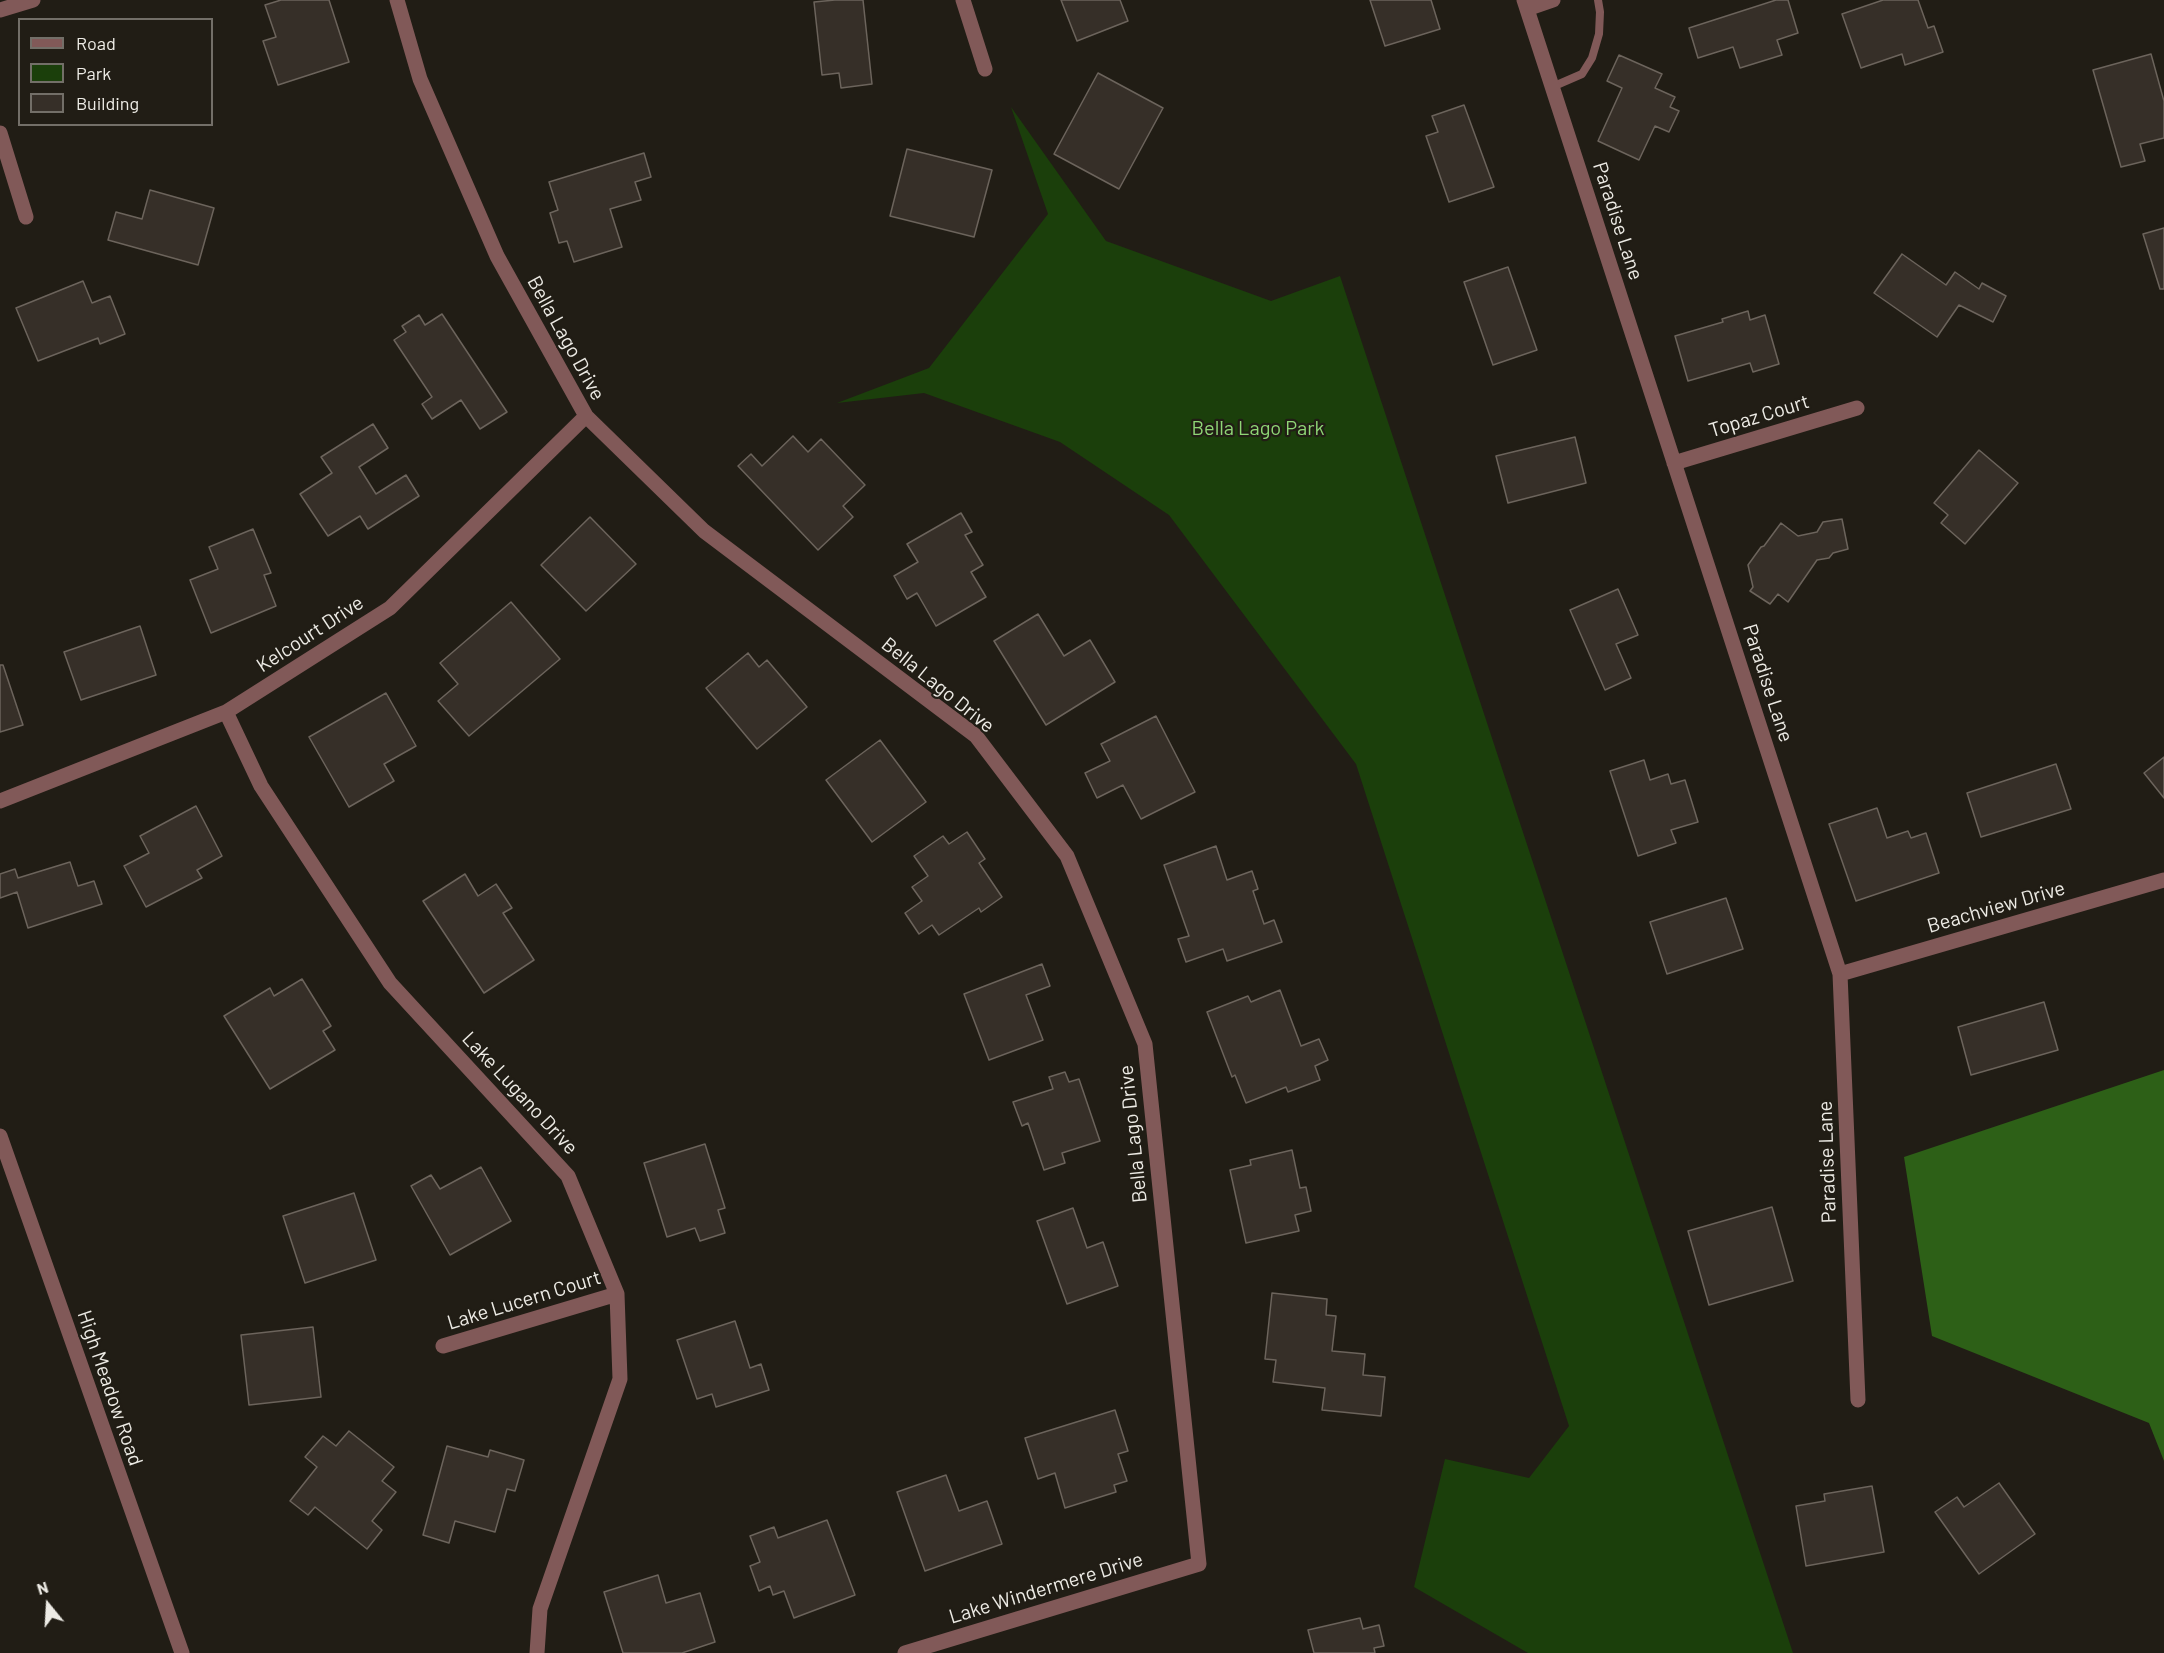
<!DOCTYPE html>
<style>
body{margin:0}
#map{position:relative;width:2164px;height:1653px;overflow:hidden;background:#211d15;font-family:Barlow,sans-serif}
canvas{display:block}
.legend{position:absolute;left:18px;top:18px;width:195px;height:108px;box-sizing:border-box;background:#211d15;border:2px solid #736f68;margin:0;padding:8px 10px;list-style:none;font-size:18px;color:#edebe5}
.legend li{display:flex;align-items:center;gap:12px;height:30px}
.legend b{width:30px;border:2px solid #736f68}
.north{position:absolute;left:18px;top:1575px;width:60px;height:60px;-webkit-text-stroke:4px #211d15;paint-order:stroke;rotate:342deg;font-size:16px;font-weight:700;line-height:24px;text-align:center;color:#edebe5}
.north::after{content:'';display:block;margin:auto;width:21px;height:27px;background:#edebe5;clip-path:polygon(50% 0,100% 100%,50% 72%,0 100%)}
</style>
<div id="map">
<canvas width="2164" height="1653"></canvas>
<ul class="legend">
<li><b style="height:8px;background:#815958"></b>Road</li>
<li><b style="height:16px;background:#1b3f0b"></b>Park</li>
<li><b style="height:16px;background:#362f28"></b>Building</li>
</ul>
<div class="north">N</div>
</div>
<script>
const context = document.querySelector('canvas').getContext('2d');
context.lineJoin = 'round';
function fillPath(path, color) { context.fillStyle = color; context.fill(path, 'evenodd'); }
const toPath = rows => new Path2D(rows.map(r => 'M' + r).join(''));
function trace(path, color, width, dash) { context.strokeStyle = color; context.lineWidth = width; context.lineCap = dash ? 'butt' : 'round'; context.setLineDash(dash || []); context.stroke(path); }
function write(font, color, halo, rows, align = 'center') {
  context.font = font + ' Barlow,sans-serif'; context.lineWidth = 4.5; context.setLineDash([]); context.textBaseline = 'middle'; context.strokeStyle = halo; context.fillStyle = color; for (const [text, x, y, turn = 0] of rows) {
    context.save(); context.translate(x, y); context.rotate((+turn || 0) * Math.PI / 180); context.textAlign = isNaN(turn) ? turn : align; if (halo) context.strokeText(text, 0, 0); context.fillText(text, 0, 0); context.restore();
  }
}
fillPath(toPath([
 [1011,107,1106,241,1271,301,1340,276,1793,1653,1528,1653,1414,1587,1445,1459,1529,1478,1569,1426,1356,764,1169,515,1060,442,924,393,837,403,929,368,1048,214]
]), '#1b3f0b');
fillPath(toPath([
 [2164,1070,2164,1461,2149,1423,1932,1336,1904,1157]
]), '#2d6017');
const building = toPath([
 [281,0,329,0,349,62,278,85,263,41,276,37,265,5,281,0],
 [835,0,863,0,872,84,841,88,839,73,822,75,814,2,835,0],
 [1061,0,1120,0,1128,21,1077,41,1061,0],
 [1370,0,1431,0,1440,29,1385,46,1370,0],
 [1776,0,1788,0,1798,33,1777,40,1782,55,1740,68,1733,47,1698,58,1689,28,1776,0],
 [1883,0,1918,0,1928,28,1934,26,1943,52,1905,65,1902,54,1861,68,1842,14,1883,0],
 [2151,54,2164,101,2164,138,2140,144,2145,161,2121,167,2093,70,2151,54],
 [1619,55,1662,74,1655,88,1675,97,1670,107,1679,111,1669,132,1655,126,1639,160,1598,141,1622,88,1607,81,1619,55],
 [1098,73,1163,108,1119,189,1054,154,1098,73],
 [1464,105,1494,187,1449,202,1426,136,1438,132,1432,116,1464,105],
 [907,149,992,170,974,237,890,216,907,149],
 [644,153,651,177,635,182,641,200,610,209,622,247,574,262,567,241,559,243,550,213,558,210,549,182,644,153],
 [150,190,214,208,198,265,108,240,116,212,142,219,150,190],
 [2164,228,2164,289,2160,289,2143,234,2164,228],
 [1902,254,1946,285,1955,272,1979,289,1982,283,2006,296,1993,322,1959,305,1937,337,1874,293,1902,254],
 [1508,267,1537,350,1493,365,1464,282,1508,267],
 [83,281,92,303,110,296,125,334,100,344,98,338,38,361,16,308,83,281],
 [1748,311,1750,320,1765,315,1779,364,1753,372,1750,363,1688,381,1675,336,1723,322,1722,319,1748,311],
 [442,314,507,412,480,429,461,400,432,419,422,404,432,397,394,340,406,332,402,326,419,315,425,325,442,314],
 [373,424,388,448,359,467,376,494,406,475,419,496,368,529,360,516,328,536,300,494,332,473,321,457,373,424],
 [793,436,808,452,821,439,865,485,843,506,853,517,818,550,738,466,751,454,762,466,793,436],
 [1575,437,1586,483,1508,503,1496,456,1575,437],
 [1979,450,2018,483,1965,544,1941,523,1948,515,1934,503,1979,450],
 [961,513,972,532,965,535,983,565,971,572,986,597,936,626,917,593,907,599,894,576,918,562,907,544,961,513],
 [590,517,636,564,586,611,541,565,590,517],
 [1842,519,1848,549,1833,553,1829,558,1817,560,1788,602,1778,594,1770,604,1750,591,1753,587,1748,565,1761,547,1764,546,1781,523,1798,536,1817,532,1823,522,1842,519],
 [253,529,271,573,264,575,276,606,211,633,190,580,218,569,209,547,253,529],
 [1618,589,1638,635,1616,644,1631,678,1605,690,1570,610,1618,589],
 [511,602,560,659,469,736,438,701,458,684,440,663,511,602],
 [1038,614,1064,656,1090,640,1115,682,1046,725,994,641,1038,614],
 [140,626,156,675,81,700,64,652,140,626],
 [748,653,759,667,767,660,807,707,757,749,706,688,748,653],
 [0,665,3,665,23,725,0,732,0,665],
 [386,693,416,746,384,764,394,781,349,807,309,737,386,693],
 [1156,716,1195,792,1141,819,1123,785,1097,798,1085,773,1110,761,1101,744,1156,716],
 [880,740,926,802,872,842,826,780,880,740],
 [2164,757,2164,798,2144,773,2164,757],
 [1644,760,1650,780,1668,774,1671,784,1685,780,1698,822,1671,830,1676,843,1638,856,1610,771,1644,760],
 [2056,764,2071,809,1981,837,1967,793,2056,764],
 [196,806,222,856,197,870,202,878,146,907,124,866,149,853,140,836,196,806],
 [1877,808,1887,838,1908,831,1911,838,1926,833,1939,873,1856,901,1829,824,1877,808],
 [967,832,985,859,979,863,1002,897,981,912,979,908,939,935,932,925,919,934,905,913,922,901,912,887,928,876,914,856,943,836,949,844,967,832],
 [1216,846,1227,880,1252,871,1258,889,1253,891,1264,924,1274,920,1282,942,1227,961,1223,949,1186,962,1178,939,1189,936,1164,865,1216,846],
 [70,862,78,886,94,881,102,904,28,928,17,892,0,898,0,874,15,869,18,878,70,862],
 [465,874,478,896,496,884,512,908,503,913,534,960,484,993,423,901,465,874],
 [1726,898,1743,949,1667,974,1650,922,1726,898],
 [1042,964,1050,986,1026,995,1043,1040,989,1060,964,994,1042,964],
 [302,979,331,1026,323,1031,335,1050,270,1089,224,1016,270,988,274,996,302,979],
 [1280,990,1301,1046,1319,1039,1328,1060,1315,1066,1320,1080,1288,1092,1286,1087,1246,1103,1235,1075,1232,1077,1207,1012,1248,996,1251,1002,1280,990],
 [2044,1002,2058,1050,1971,1075,1958,1027,2044,1002],
 [1065,1072,1069,1082,1079,1079,1100,1141,1062,1153,1065,1163,1044,1170,1028,1123,1022,1126,1013,1102,1053,1089,1049,1077,1065,1072],
 [705,1144,725,1208,718,1210,725,1233,700,1241,695,1228,667,1237,644,1163,705,1144],
 [1292,1150,1300,1188,1306,1187,1311,1211,1295,1215,1299,1231,1246,1243,1230,1170,1251,1165,1250,1160,1292,1150],
 [481,1167,511,1221,450,1255,411,1186,431,1175,440,1189,481,1167],
 [354,1193,376,1260,305,1283,283,1216,354,1193],
 [1772,1207,1793,1281,1709,1305,1688,1231,1772,1207],
 [1073,1208,1087,1248,1103,1242,1118,1286,1067,1304,1037,1221,1073,1208],
 [1272,1293,1327,1299,1326,1315,1336,1316,1332,1351,1365,1354,1363,1375,1385,1377,1381,1416,1322,1410,1325,1388,1273,1382,1276,1360,1265,1359,1272,1293],
 [735,1321,750,1368,761,1364,769,1390,716,1407,712,1394,697,1399,677,1340,735,1321],
 [313,1327,321,1397,249,1405,241,1335,313,1327],
 [1115,1410,1128,1451,1118,1454,1127,1481,1114,1485,1116,1492,1065,1508,1055,1473,1038,1479,1025,1438,1115,1410],
 [349,1431,394,1467,382,1481,396,1492,372,1521,382,1530,367,1549,315,1507,308,1515,290,1501,317,1467,305,1457,323,1436,336,1446,349,1431],
 [447,1446,488,1457,490,1450,524,1460,515,1491,507,1489,495,1532,455,1521,449,1543,423,1535,447,1446],
 [946,1475,959,1511,987,1501,1002,1544,925,1571,897,1492,946,1475],
 [1999,1483,2035,1534,1979,1574,1935,1512,1957,1497,1964,1507,1999,1483],
 [1872,1486,1884,1552,1806,1566,1796,1506,1825,1501,1824,1494,1872,1486],
 [827,1520,855,1595,794,1618,784,1591,773,1595,770,1586,759,1591,750,1566,760,1562,750,1536,774,1527,778,1538,827,1520],
 [658,1575,666,1603,700,1593,715,1642,682,1653,623,1653,604,1592,658,1575],
 [1360,1618,1363,1629,1379,1625,1384,1646,1374,1648,1375,1653,1314,1653,1308,1630,1360,1618]
]);
fillPath(building, '#362f28');
trace(building, '#6c645c', 1.5);
trace(toPath([
 [1552,87,1582,74,1592,58,1599,34,1600,12,1598,0]
]), '#815958', 8);
trace(toPath([
 [397,0,420,79,497,256,586,416,704,531,976,736,1067,856,1145,1044,1199,1564,905,1653],
 [963,0,985,69],
 [1524,0,1840,974,1858,1400],
 [1527,9,1553,0],
 [0,10,33,0],
 [0,133,26,217],
 [1674,463,1857,408],
 [226,712,261,786,390,983,568,1176,617,1294,620,1379,540,1609,537,1653],
 [0,801,226,712,390,608,586,416],
 [1840,974,2164,880],
 [0,1136,182,1653],
 [443,1346,617,1294]
]), '#815958', 15);
write('20px', '#edebe5', '#211d15', [
 ["Paradise Lane",1618,221,72],
 ["Bella Lago Drive",566,338,61],
 ["Topaz Court",1759,416,-17],
 ["Kelcourt Drive",310,634,-33],
 ["Paradise Lane",1768,683,72],
 ["Bella Lago Drive",938,685,39],
 ["Beachview Drive",1996,907,-16],
 ["Lake Lugano Drive",520,1093,47],
 ["Bella Lago Drive",1133,1134,-96],
 ["Paradise Lane",1827,1162,-92],
 ["Lake Lucern Court",524,1300,-17],
 ["High Meadow Road",110,1388,71],
 ["Lake Windermere Drive",1046,1588,-17]
]);
write('20px', '#8fd676', '#211d15', [
 ["Bella Lago Park",1258,428]
]);
</script>
